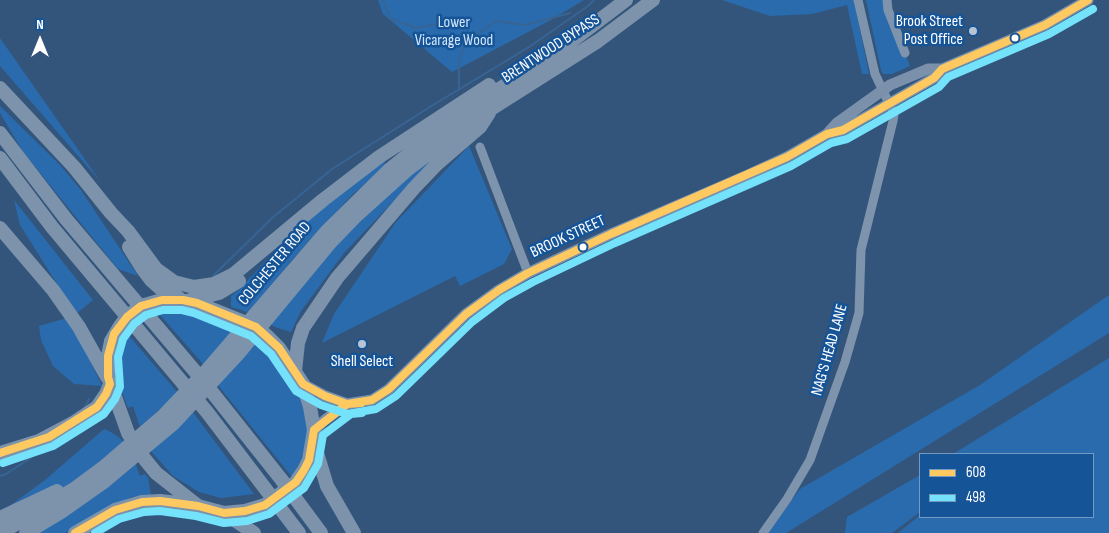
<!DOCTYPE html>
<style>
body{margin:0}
#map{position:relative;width:1109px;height:533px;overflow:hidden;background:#33557b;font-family:"Sofia Sans Condensed",sans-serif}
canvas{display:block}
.legend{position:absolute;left:919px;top:453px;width:175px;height:65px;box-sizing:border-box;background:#165498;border:1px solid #7398c1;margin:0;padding:6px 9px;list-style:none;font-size:15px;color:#fff}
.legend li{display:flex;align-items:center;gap:10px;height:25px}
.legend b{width:25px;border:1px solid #7398c1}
.north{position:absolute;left:15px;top:15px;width:50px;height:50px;-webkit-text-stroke:4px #165498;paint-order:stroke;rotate:0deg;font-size:14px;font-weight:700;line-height:20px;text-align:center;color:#fff}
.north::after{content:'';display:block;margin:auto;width:18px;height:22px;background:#fff;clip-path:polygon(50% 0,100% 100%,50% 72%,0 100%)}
</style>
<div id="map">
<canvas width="1109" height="533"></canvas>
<ul class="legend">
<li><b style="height:6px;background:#fdc960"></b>608</li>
<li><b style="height:6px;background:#73e2fa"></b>498</li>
</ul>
<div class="north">N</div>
</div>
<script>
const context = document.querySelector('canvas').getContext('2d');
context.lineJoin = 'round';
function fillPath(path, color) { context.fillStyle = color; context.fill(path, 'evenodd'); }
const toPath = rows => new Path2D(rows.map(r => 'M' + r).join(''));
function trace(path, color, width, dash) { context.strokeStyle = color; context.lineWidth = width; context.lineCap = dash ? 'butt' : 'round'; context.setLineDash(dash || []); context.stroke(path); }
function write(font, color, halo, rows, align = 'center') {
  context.font = font + ' "Sofia Sans Condensed",sans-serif'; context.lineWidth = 5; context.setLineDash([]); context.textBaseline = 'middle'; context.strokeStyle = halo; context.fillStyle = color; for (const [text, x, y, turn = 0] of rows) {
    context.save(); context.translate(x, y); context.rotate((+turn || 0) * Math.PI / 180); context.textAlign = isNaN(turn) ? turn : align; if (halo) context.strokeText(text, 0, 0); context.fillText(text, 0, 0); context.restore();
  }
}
fillPath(toPath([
 [378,0,584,0,549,21,452,72,383,14],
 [722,0,854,0,869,74,862,74,847,5,812,14,770,16],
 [866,0,888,0,888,10,910,66,892,74,883,74,881,70],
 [0,38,100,181,0,66],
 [0,106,60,165,81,190,138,276,118,269,23,152,0,113],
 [469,146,512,249,504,264,460,286,455,276,322,343,334,314,396,222],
 [430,157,432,161,344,253,301,311,291,332,275,327,268,323,351,227],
 [383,160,386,165,352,195,291,261,251,313,231,307,231,296,239,290,272,254,310,218],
 [14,200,93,300,76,314,20,225],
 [1109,295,1109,333,786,533,768,533,800,489,980,385],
 [170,306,187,308,237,327,203,364,154,308],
 [67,318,83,346,102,386,74,384,53,366,41,340,39,326],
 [125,331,178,393,140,427,133,406,128,408,116,377,113,360,119,339],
 [257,339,262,342,285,365,305,407,308,432,304,454,292,477,217,384],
 [1109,358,1109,533,898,533,920,515,920,517,1093,517,1093,454,953,454],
 [192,411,254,494,221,498,199,492,173,476,149,449],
 [104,429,111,432,121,439,124,444,83,478,0,530,0,513,45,480],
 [135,462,140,476,145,474,148,478,151,495,132,497,107,508,65,533,33,533],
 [920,475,920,512,892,533,845,533,847,517]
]), '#2a6bae');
trace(toPath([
 [383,0,390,18,416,28,451,21],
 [459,89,459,61,466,42,496,21,525,25,570,13],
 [213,276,272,218,332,169,433,105,529,47,588,6,594,0],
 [83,410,89,399],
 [0,476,6,474,32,457]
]), '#386494', 2);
trace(toPath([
 [887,0,888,10,905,53],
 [480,147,528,273],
 [763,533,787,499,810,460,845,362,859,313,861,250,893,121,894,114,875,74,858,0]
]), '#7e94ad', 9);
trace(toPath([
 [827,134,837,123,890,85,928,69,942,69],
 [303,384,325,396,347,404,372,400,389,389,466,314,499,290,528,273,611,234,748,175,787,157,827,134,843,130,934,78,942,69,1045,25,1088,0],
 [314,430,325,420,347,404]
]), '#7b91ab', 11);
trace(toPath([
 [0,88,74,167,111,213,128,231,156,269,174,282,194,287,214,284,234,274,323,200,379,157,489,85],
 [0,133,66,219,204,382,281,479,321,533],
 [0,158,52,227,207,412,299,533],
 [0,228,53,290,79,327,107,377],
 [129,247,142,268,151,280,161,289,179,298],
 [172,299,197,303,256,327,267,336,279,348,303,384,310,407,314,430,309,460,304,470,296,482,265,505,245,511,224,513,198,506,156,473,143,457,128,433,108,377,108,356,111,341,120,326,127,317,141,306,162,300,172,299],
 [190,300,219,293,239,281],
 [295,371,298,343,303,328,337,278,414,188,437,164,480,127,489,113],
 [314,443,327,486,354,533],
 [0,453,39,441,73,423,97,407,106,394,110,384],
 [224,513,254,533],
 [0,518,57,491],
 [1,533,74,489,105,466,163,416,207,370,326,232,389,170,426,140,464,112,560,50,626,0],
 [26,533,61,512,105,481,173,424,238,354,329,244,357,215,407,170,475,119,598,41,653,0],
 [75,533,115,510,142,502,160,501,194,505]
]), '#7d93ab', 14);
trace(toPath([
 [0,453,49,437,97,407,106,394,110,384,108,377,108,356,114,334,127,317,141,306,162,300,183,300,197,303,256,327,279,348,303,384,325,396,347,404,372,400,389,389,466,314,499,290,528,273,611,234,787,157,827,134,843,130,934,78,942,69,1045,25,1088,0],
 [75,533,115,510,142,502,160,501,198,506,224,513,245,511,265,505,296,482,304,470,309,460,314,430,347,404,361,403]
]), '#fdc960', 8);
trace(toPath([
 [3,463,53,446,104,414,115,399,120,387,118,357,123,339,134,324,146,315,163,310,182,310,194,313,251,336,271,354,296,391,321,405,347,414,376,409,396,396,472,322,504,298,533,282,615,243,791,166,831,143,847,139,939,87,948,77,1049,34,1093,9],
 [95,533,119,519,144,512,160,511,196,516,224,523,247,521,269,514,304,488,318,464,323,435,351,414,362,413]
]), '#73e2fa', 8);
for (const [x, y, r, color] of [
 [973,31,5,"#b8c4d1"],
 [1015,38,4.5,"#fff"],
 [583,247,4.5,"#fff"],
 [362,344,5,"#b8c4d1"]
]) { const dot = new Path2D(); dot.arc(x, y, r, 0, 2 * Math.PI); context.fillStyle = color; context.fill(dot); trace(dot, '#165498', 2); }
write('16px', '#fff', '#165498', [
 ["Brook Street",963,22],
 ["Post Office",963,40],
 ["Shell Select",362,362,"center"]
], 'right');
write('16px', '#d1e6fc', '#165498', [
 ["Lower",454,23],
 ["Vicarage Wood",454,41]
]);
write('16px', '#fff', '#165498', [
 ["BRENTWOOD BYPASS",551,49,-33],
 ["BROOK STREET",568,237,-25],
 ["COLCHESTER ROAD",275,264,-50],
 ["NAG'S HEAD LANE",830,350,-74]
]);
</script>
